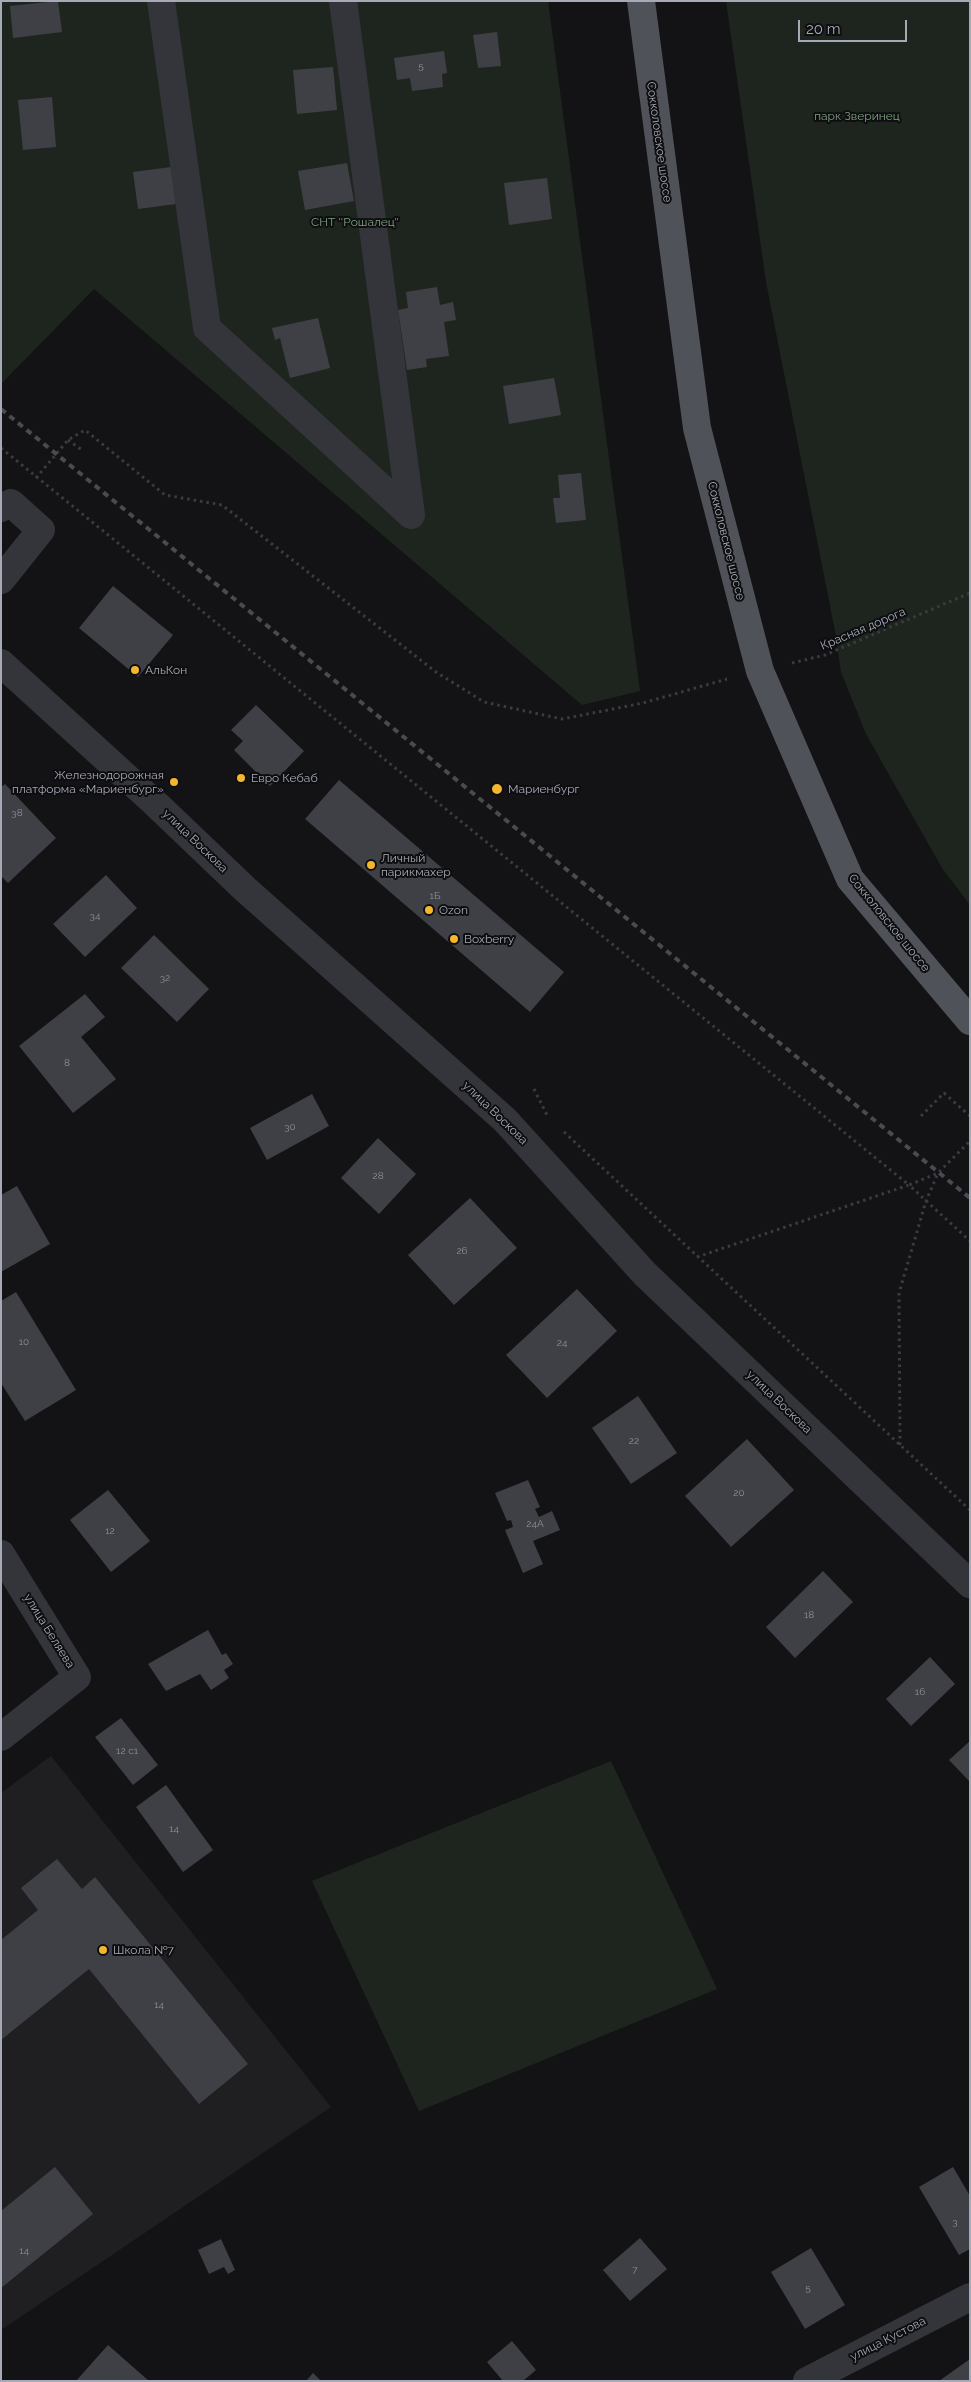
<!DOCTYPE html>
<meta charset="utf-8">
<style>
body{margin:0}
#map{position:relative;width:971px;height:2382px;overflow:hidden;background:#131315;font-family:Raleway,sans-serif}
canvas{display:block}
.frame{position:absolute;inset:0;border:2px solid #a5aab6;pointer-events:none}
.scale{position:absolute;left:798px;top:20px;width:109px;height:22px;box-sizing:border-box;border:2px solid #a5aab6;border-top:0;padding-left:6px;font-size:15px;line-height:18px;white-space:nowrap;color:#a5aab6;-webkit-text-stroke:4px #0e0e10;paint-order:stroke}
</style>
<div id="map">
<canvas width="971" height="2382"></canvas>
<div class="frame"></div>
<div class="scale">20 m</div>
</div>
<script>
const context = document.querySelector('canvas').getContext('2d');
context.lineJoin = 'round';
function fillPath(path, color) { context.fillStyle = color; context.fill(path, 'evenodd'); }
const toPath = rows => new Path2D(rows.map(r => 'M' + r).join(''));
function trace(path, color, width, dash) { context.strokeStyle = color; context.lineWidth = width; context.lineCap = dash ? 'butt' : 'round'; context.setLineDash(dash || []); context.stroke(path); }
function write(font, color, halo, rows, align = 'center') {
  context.font = font + ' Raleway,sans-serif'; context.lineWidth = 4; context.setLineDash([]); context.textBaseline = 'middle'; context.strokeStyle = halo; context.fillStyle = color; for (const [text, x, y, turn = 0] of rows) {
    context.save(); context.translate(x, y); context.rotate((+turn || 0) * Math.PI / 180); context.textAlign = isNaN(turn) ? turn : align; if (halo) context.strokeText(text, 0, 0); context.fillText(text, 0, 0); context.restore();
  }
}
fillPath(toPath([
 [51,1756,331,2107,1,2330,1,1793]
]), '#1f1f22');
fillPath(toPath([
 [1,1,548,1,640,691,582,705,94,289,1,384],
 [726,1,970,1,970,905,942,868,866,734,841,672,835,631,766,282],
 [611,1761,717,1989,419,2111,312,1881]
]), '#1e251f');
fillPath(toPath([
 [58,1,62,32,13,38,10,6],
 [497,32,501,66,478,68,473,35],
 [444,51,447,73,442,74,443,87,412,91,410,78,397,80,394,58],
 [333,67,337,110,297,114,293,70],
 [52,97,56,147,23,150,18,100],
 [347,163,354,201,305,210,298,171],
 [171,167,176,204,138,209,133,172],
 [547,178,552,219,509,225,504,183],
 [437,287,440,305,453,302,456,320,444,322,449,356,426,359,427,367,407,370,398,310,408,308,406,292],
 [318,318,330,368,290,378,280,338,275,340,272,328],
 [554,378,561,415,509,424,503,386],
 [581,473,586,520,556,523,553,498,560,498,558,475],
 [113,586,173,635,138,677,79,628],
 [256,705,304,751,270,786,234,750,243,741,231,730],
 [339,780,564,972,530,1012,305,819],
 [5,784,56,838,8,883,1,876,1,787],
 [106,875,137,908,85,957,53,924],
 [154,935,209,989,177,1022,121,968],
 [85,994,105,1017,81,1037,116,1079,73,1113,19,1046],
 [312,1094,329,1126,267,1160,250,1128],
 [378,1138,416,1174,379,1214,341,1178],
 [17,1186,50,1244,1,1272,1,1195],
 [470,1198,517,1248,454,1305,408,1255],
 [577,1289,617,1331,547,1398,506,1355],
 [16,1292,76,1390,25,1421,1,1383,1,1301],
 [638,1396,677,1453,631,1484,592,1428],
 [747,1439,794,1490,731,1547,685,1496],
 [528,1480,540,1507,535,1509,539,1517,552,1511,560,1530,533,1541,543,1564,523,1573,505,1530,513,1527,511,1520,507,1521,495,1493],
 [108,1490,150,1541,111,1572,70,1520],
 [823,1571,853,1602,795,1658,766,1627],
 [208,1630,222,1655,226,1653,233,1664,224,1670,229,1678,211,1690,200,1674,166,1691,148,1664],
 [930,1657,955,1684,911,1726,886,1699],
 [121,1718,158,1765,133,1785,95,1737],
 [970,1741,970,1782,949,1760],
 [166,1785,213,1850,183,1872,136,1807],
 [57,1859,82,1889,95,1877,248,2064,199,2104,89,1969,1,2040,1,1940,38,1910,21,1888],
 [55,2167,93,2214,1,2288,1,2211],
 [953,2167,970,2196,970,2249,959,2255,919,2187],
 [640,2238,667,2269,630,2301,603,2270],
 [221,2239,235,2270,228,2274,224,2267,209,2274,198,2250],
 [811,2248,845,2305,805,2329,771,2272],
 [512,2341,536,2370,523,2381,503,2381,487,2362],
 [108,2345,149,2381,76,2381],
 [970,2359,970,2381,939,2381],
 [313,2373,321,2381,306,2381]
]), '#3f4045');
trace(toPath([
 [68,440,82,450],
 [1,448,909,1185,938,1173,970,1141],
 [36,478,68,440,85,430,165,495,222,505,436,672,484,702,562,719,643,703,727,679],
 [792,663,825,655,970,593],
 [534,1089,547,1115],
 [921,1116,944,1093,970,1116],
 [564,1132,970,1510],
 [697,1257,909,1185,970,1241],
 [900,1445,899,1293,926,1201,938,1173]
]), '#3a3c41', 3, [2.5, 4]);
trace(toPath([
 [161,1,207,328,411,515],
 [343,1,411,515],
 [1,508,11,503,41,530,1,580],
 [1,663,157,805,245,889,505,1120,645,1274,970,1584],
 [1,1554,77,1677,1,1737],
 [807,2381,970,2297]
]), '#34353a', 28);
trace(toPath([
 [641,1,697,428,760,671,850,879,970,1021]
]), '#505259', 28);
trace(toPath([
 [1,409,970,1198]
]), '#494b51', 4, [6, 5]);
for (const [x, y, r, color] of [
 [135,670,5,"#f3b62d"],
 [241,778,5,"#f3b62d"],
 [174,782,5,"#f3b62d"],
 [497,789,6,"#f3b62d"],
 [371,865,5,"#f3b62d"],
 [429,910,5,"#f3b62d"],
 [454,939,5,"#f3b62d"],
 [103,1950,5,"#f3b62d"]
]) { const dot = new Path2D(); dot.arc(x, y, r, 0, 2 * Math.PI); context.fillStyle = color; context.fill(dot); trace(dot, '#0e0e10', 2); }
write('10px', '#8c909a', null, [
 ["5",421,66],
 ["38",17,813],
 ["1Б",435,896],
 ["34",95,916],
 ["32",165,978],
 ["8",67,1063],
 ["30",290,1127],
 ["28",378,1176],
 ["26",462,1251],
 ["10",24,1342],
 ["24",562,1343],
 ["22",634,1441],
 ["20",739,1493],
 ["24А",535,1524],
 ["12",110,1531],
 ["18",809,1615],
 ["16",920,1692],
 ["12 с1",127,1751],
 ["14",174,1829],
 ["14",159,2005],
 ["3",955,2222],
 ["14",24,2251],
 ["7",635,2270],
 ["5",808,2288]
]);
write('12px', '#7ca17f', '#0e0e10', [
 ["парк Зверинец",857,116],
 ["СНТ ''Рошалец''",355,222]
]);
write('12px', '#a5aab6', '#0e0e10', [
 ["Сокколовское шоссе",659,142,82],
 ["Сокколовское шоссе",726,541,76],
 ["Красная дорога",863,629,-23],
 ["улица Воскова",195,841,44],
 ["Сокколовское шоссе",889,923,51],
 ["улица Воскова",495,1113,44],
 ["улица Воскова",779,1402,44],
 ["улица Беляева",49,1631,58],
 ["улица Кустова",888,2339,-27]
]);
write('12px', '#a5aab6', '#0e0e10', [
 ["АльКон",145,670],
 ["Железнодорожная",164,775,"right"],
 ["платформа «Мариенбург»",164,789,"right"],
 ["Евро Кебаб",251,778],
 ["Мариенбург",508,789],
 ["Личный",381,858],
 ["парикмахер",381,872],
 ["Ozon",439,910],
 ["Boxberry",464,939],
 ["Школа №7",113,1950]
], 'left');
</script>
